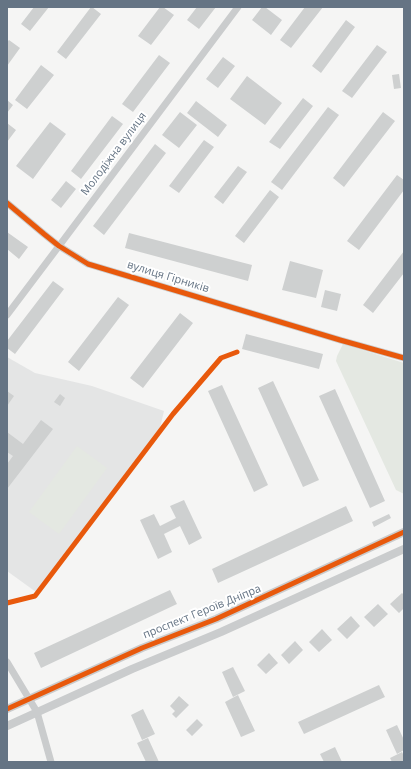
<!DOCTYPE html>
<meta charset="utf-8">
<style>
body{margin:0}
#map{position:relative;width:411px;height:769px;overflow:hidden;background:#f5f5f4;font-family:"Open Sans",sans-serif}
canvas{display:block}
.frame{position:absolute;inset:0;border:8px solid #657484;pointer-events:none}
</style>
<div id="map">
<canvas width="411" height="769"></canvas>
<div class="frame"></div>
</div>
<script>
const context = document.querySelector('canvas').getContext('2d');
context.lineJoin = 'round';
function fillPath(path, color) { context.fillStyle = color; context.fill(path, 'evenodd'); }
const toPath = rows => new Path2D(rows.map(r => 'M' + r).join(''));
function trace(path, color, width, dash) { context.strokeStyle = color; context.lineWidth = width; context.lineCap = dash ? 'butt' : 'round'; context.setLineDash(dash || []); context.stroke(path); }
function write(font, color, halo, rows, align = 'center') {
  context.font = font + ' "Open Sans",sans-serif'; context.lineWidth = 4; context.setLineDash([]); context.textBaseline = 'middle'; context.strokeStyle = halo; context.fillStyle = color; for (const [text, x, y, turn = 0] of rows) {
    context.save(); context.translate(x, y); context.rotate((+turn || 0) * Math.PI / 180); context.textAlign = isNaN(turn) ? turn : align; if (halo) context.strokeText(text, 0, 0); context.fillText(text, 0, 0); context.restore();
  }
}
fillPath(toPath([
 [7,357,35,373,92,386,164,411,160,428,36,592,7,571]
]), '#e4e5e5');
fillPath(toPath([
 [343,344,404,363,404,494,396,490,336,361,337,356],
 [77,446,107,468,59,534,29,512]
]), '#e4e8e2');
fillPath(toPath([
 [34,7,49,7,30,31,21,24],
 [91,7,92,7,101,14,66,59,57,52],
 [160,7,163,7,174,15,151,45,138,36],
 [197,7,216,7,199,29,187,20],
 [262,7,265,7,282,20,271,35,252,20],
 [305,7,323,7,291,48,280,40],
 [346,20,355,27,321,73,312,66],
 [9,40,20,48,7,66,7,42],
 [377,45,387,52,352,98,342,91],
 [159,55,170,63,133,112,122,104],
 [223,57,235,66,218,88,206,79],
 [41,65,54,75,27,109,15,100],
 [399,74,401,88,394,89,392,75],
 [247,76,282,103,265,125,230,99],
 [303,98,313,106,280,149,269,142],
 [7,100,13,105,7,113],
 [196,101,227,125,218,137,187,113],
 [328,107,339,115,282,190,271,182],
 [180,112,197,125,179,148,162,135],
 [383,112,395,121,344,187,333,178],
 [112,116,123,124,81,179,71,171],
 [50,122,66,134,33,179,16,166],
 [7,123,16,130,7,142],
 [204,140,214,147,179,193,169,186],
 [155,144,166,153,104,235,93,226],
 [238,166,247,172,223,204,214,197],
 [397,175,404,180,404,190,359,250,347,241],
 [66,181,76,189,61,208,51,200],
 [270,190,279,197,244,243,235,236],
 [7,232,28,247,19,259,7,249],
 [129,233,252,265,248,281,125,248],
 [404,251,404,273,373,313,363,305],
 [290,261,323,270,316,298,282,290],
 [53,281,64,289,15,354,7,348,7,341],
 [325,290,341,294,337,311,321,307],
 [118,297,129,305,79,371,68,362],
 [180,313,193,323,143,388,130,378],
 [246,334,323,354,319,369,242,349],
 [273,381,319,480,303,487,258,388],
 [222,385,268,485,254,492,208,391],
 [335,389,385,501,370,508,319,396],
 [7,391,14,396,7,406],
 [60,394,65,398,60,406,54,402],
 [41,420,53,429,7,489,7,464,13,456,7,452,7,432,23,444],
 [184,500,202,538,189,545,180,526,164,534,172,552,158,559,140,520,154,514,160,526,176,518,170,506],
 [346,506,353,521,218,583,212,569],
 [389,514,391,518,374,527,372,522],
 [170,590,177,604,41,668,34,653],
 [402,593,404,595,404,608,399,613,390,604],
 [378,604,388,614,374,627,364,617],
 [351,616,360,626,347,639,337,629],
 [322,629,332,640,319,652,309,642],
 [295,641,303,650,289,664,281,655],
 [269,653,278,663,266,674,257,665],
 [233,667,245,691,233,697,222,672],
 [379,685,385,697,304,734,298,722],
 [238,695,255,731,241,737,225,702],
 [179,696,189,705,176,718,172,714,175,711,170,706],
 [143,709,155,734,142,740,131,715],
 [197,719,203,725,192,736,186,730],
 [397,725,404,740,404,750,397,754,386,730],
 [148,738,159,762,146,762,137,743],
 [335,747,342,762,324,762,320,754],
 [402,752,404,756,404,762,392,762,390,758]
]), '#ced0d0');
trace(toPath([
 [7,203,44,234,59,246,88,264,340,340,404,358],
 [7,315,59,246,238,7],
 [7,662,37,712,51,762]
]), '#cacccd', 7);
trace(toPath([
 [7,709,142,648,216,619,404,532],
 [7,726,132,669,221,632,404,549]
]), '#cacccd', 8);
trace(toPath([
 [7,203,44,234,59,246,88,264,340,340,404,358],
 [7,603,35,596,173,414,221,358,237,352],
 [7,709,142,648,216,619,404,532]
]), '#e8590c', 5);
write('11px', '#657484', '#fff', [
 ["Молодіжна вулиця",114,154,-53],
 ["вулиця Гірників",168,277,17],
 ["проспект Героїв Дніпра",202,612,-22]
]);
</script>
